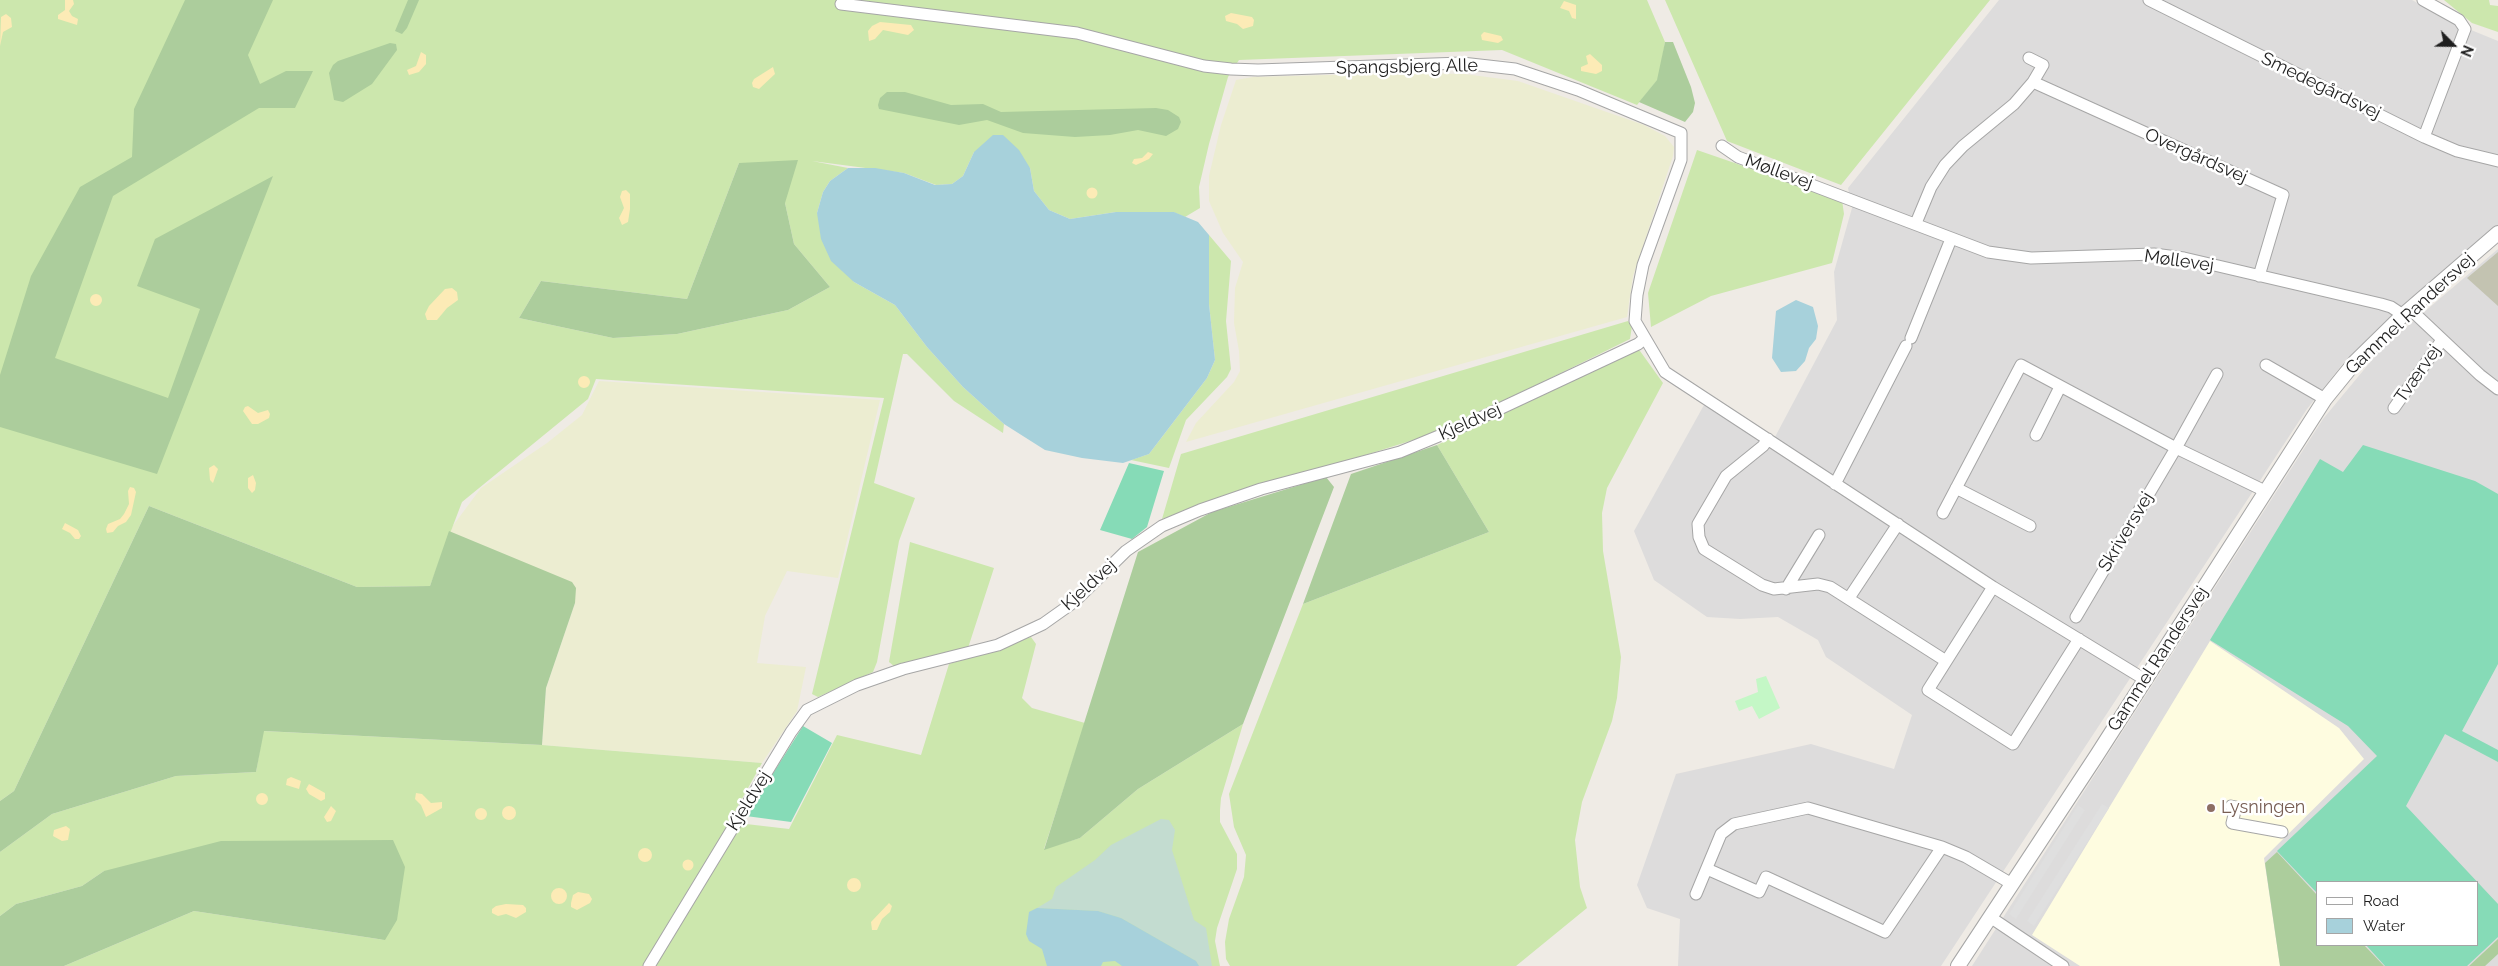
<!DOCTYPE html>
<meta charset="utf-8">
<style>
body{margin:0}
#map{position:relative;width:2498px;height:966px;overflow:hidden;background:#efebe5;font-family:Raleway,sans-serif}
canvas{display:block}
.legend{position:absolute;left:2316px;top:881px;width:162px;height:65px;box-sizing:border-box;background:#fff;border:1px solid #a5a5a5;margin:0;padding:6px 9px;list-style:none;font-size:15px;color:#1f1f1f}
.legend li{display:flex;align-items:center;gap:10px;height:25px}
.legend b{width:25px;border:1px solid #a5a5a5}
.north{position:absolute;left:2428px;top:20px;width:50px;height:50px;-webkit-text-stroke:4px #fff;paint-order:stroke;rotate:113deg;font-size:14px;font-weight:700;line-height:20px;text-align:center;color:#1f1f1f}
.north::after{content:'';display:block;margin:auto;width:18px;height:22px;background:#1f1f1f;clip-path:polygon(50% 0,100% 100%,50% 72%,0 100%)}
</style>
<div id="map">
<canvas width="2498" height="966"></canvas>
<ul class="legend">
<li><b style="height:6px;background:#fff"></b>Road</li>
<li><b style="height:14px;background:#a7d1db"></b>Water</li>
</ul>
<div class="north">N</div>
</div>
<script>
const context = document.querySelector('canvas').getContext('2d');
context.lineJoin = 'round';
function fillPath(path, color) { context.fillStyle = color; context.fill(path, 'evenodd'); }
const toPath = rows => new Path2D(rows.map(r => 'M' + r).join(''));
function trace(path, color, width, dash) { context.strokeStyle = color; context.lineWidth = width; context.lineCap = dash ? 'butt' : 'round'; context.setLineDash(dash || []); context.stroke(path); }
function write(font, color, halo, rows, align = 'center') {
  context.font = font + ' Raleway,sans-serif'; context.lineWidth = 5; context.setLineDash([]); context.textBaseline = 'middle'; context.strokeStyle = halo; context.fillStyle = color; for (const [text, x, y, turn = 0] of rows) {
    context.save(); context.translate(x, y); context.rotate((+turn || 0) * Math.PI / 180); context.textAlign = isNaN(turn) ? turn : align; if (halo) context.strokeText(text, 0, 0); context.fillText(text, 0, 0); context.restore();
  }
}
fillPath(toPath([
 [1999,0,2412,0,2454,23,2498,41,2498,225,2390,318,2345,361,2307,409,1941,966,1678,966,1680,919,1647,908,1637,885,1676,774,1811,744,1894,769,1912,715,1826,657,1818,640,1778,617,1740,619,1707,617,1654,580,1634,531,1709,396,1775,437,1837,320,1834,272,1852,208,1848,188],
 [2498,249,2498,966,1972,966,2323,419,2382,348],
 [2317,882,2477,882,2477,945,2317,945]
]), '#dddcdc');
fillPath(toPath([
 [2210,641,2339,728,2364,759,2264,858,2280,966,2080,966,2032,935]
]), '#fefce0');
fillPath(toPath([
 [2498,252,2498,306,2467,278]
]), '#c3c3b1');
fillPath(toPath([
 [1402,73,1464,74,1518,81,1644,125,1665,136,1674,147,1673,156,1633,276,1627,317,1186,442,1196,423,1234,382,1240,371,1239,351,1234,323,1235,288,1243,262,1223,233,1209,201,1209,176,1221,125,1236,80,1253,77],
 [599,381,880,400,838,578,787,571,765,616,757,663,806,667,797,711,762,763,542,745,546,688,575,603,449,531,481,488,547,443,582,415]
]), '#ecedd1');
fillPath(toPath([
 [0,0,1647,0,1665,42,1659,78,1637,105,1502,50,1239,60,1228,77,1209,144,1199,187,1200,208,1185,217,1173,212,1116,212,1070,219,1049,210,1034,191,1030,168,974,152,963,176,952,184,936,185,904,173,812,161,848,168,830,181,823,192,817,213,854,282,895,305,927,347,963,387,1004,424,1003,433,954,401,907,354,903,354,874,483,915,498,899,541,877,662,873,672,818,697,812,694,884,398,596,379,588,399,462,502,430,586,357,587,149,506,14,791,0,801],
 [739,163,785,203,794,244,830,287,788,310,677,334,613,338,519,318,541,281,687,299],
 [1665,0,1990,0,1841,185,1727,141],
 [2444,0,2489,0,2490,5,2498,6,2498,32,2472,23],
 [1697,150,1842,200,1844,214,1832,263,1711,296,1651,327,1648,293],
 [1209,235,1231,261,1226,321,1231,369,1227,377,1186,420,1169,468,1131,460,1149,454,1207,378,1215,360,1209,304],
 [1628,321,1632,326,1630,339,1445,430,1162,519,1181,454],
 [1636,350,1640,351,1663,383,1607,488,1602,513,1603,551,1621,657,1617,698,1612,721,1582,802,1575,840,1580,887,1587,908,1516,966,1230,966,1226,959,1225,942,1229,919,1244,877,1246,855,1234,827,1229,794,1303,604,1489,532,1437,445],
 [910,542,994,568,968,648,895,667,889,662],
 [1031,637,1036,644,1022,698,1032,708,1085,723,1044,849,1080,838,1138,789,1243,724,1221,798,1220,810,1220,822,1237,854,1237,869,1217,928,1215,941,1220,966,64,966,194,911,385,940,104,871,82,886,16,904,0,916,0,852,52,814,176,776,256,772,263,731,542,745,762,763,729,822,789,829,837,735,921,755,949,664]
]), '#cce7ad');
fillPath(toPath([
 [185,0,273,0,248,55,260,84,286,71,313,71,295,108,259,108,113,196,55,358,168,398,200,309,137,286,155,239,273,176,157,474,0,427,0,375,31,276,80,187,132,157,134,109],
 [408,0,419,0,407,28,402,34,395,31],
 [1665,42,1673,42,1691,87,1695,103,1693,112,1685,122,1639,102,1657,80],
 [390,43,396,44,397,50,372,84,343,102,334,100,329,73,333,65,338,61],
 [887,92,905,92,951,105,983,104,1001,112,1156,108,1168,110,1179,117,1181,122,1178,129,1166,136,1138,130,1110,135,1075,137,1023,133,987,120,959,125,879,109,878,105,880,98],
 [798,160,785,203,794,244,830,287,788,310,677,334,613,338,519,318,541,281,687,299,739,163],
 [1437,445,1489,532,1303,604,1351,474],
 [1326,477,1334,487,1243,724,1138,789,1080,838,1044,850,1138,552,1212,512],
 [149,506,357,587,430,586,449,531,572,582,576,588,575,603,546,688,542,745,264,731,256,772,176,776,52,814,0,852,0,801,14,791],
 [393,840,405,867,397,920,385,940,194,911,64,966,0,966,0,916,16,904,82,886,104,871,221,841],
 [2277,852,2317,895,2317,945,2364,945,2384,966,2280,966,2265,863],
 [2498,939,2498,954,2485,966,2469,966]
]), '#accd9c');
fillPath(toPath([
 [1161,819,1169,820,1175,830,1172,850,1194,920,1206,928,1212,966,1199,966,1196,961,1121,918,1098,911,1037,908,1052,899,1056,887,1095,860,1111,845]
]), '#c3dcd0');
fillPath(toPath([
 [65,0,73,0,74,4,69,11,72,16,78,19,77,25,58,19,58,15,65,10],
 [1564,1,1576,5,1576,19,1572,18,1569,11,1560,8],
 [1231,13,1252,17,1254,20,1253,26,1243,29,1237,24,1226,21,1225,16],
 [6,14,11,18,12,27,3,32,0,46,1,17],
 [880,22,911,25,914,30,908,35,883,30,875,39,869,41,868,31,872,26],
 [1484,32,1501,36,1503,40,1498,43,1482,40,1481,35],
 [421,52,426,55,426,64,419,72,409,75,407,70,416,66],
 [1590,54,1602,65,1602,71,1596,74,1581,71,1581,67,1588,64,1586,56],
 [773,67,775,74,759,89,753,87,752,83,754,79],
 [1148,152,1153,154,1149,159,1136,165,1132,163,1134,159,1142,158],
 '1086.5 193a5.5 5.5 0 1 1 11 0a5.5 5.5 0 1 1-11 0Z',
 [626,190,630,194,630,209,628,222,622,225,619,218,624,208,620,197,622,191],
 [452,288,457,292,458,300,447,308,437,320,427,320,425,314,429,306,445,289],
 '90 300a6 6 0 1 1 12 0a6 6 0 1 1-12 0Z',
 '578 382a6 6 0 1 1 12 0a6 6 0 1 1-12 0Z',
 [248,406,258,413,268,410,270,414,269,418,258,424,252,424,243,411,245,407],
 [214,465,218,469,213,483,210,480,209,468],
 [253,475,256,483,255,490,252,493,248,488,248,478],
 [130,487,134,488,136,492,131,515,126,522,118,526,113,532,107,533,106,529,108,524,120,519,124,514,129,504,128,491],
 [65,523,78,530,81,536,79,539,75,539,70,533,62,529],
 [291,777,301,781,299,789,286,785,287,779],
 [309,784,325,793,325,799,321,801,309,794,306,789],
 '256 799a6 6 0 1 1 12 0a6 6 0 1 1-12 0Z',
 [416,793,422,794,431,803,442,802,442,808,426,817,421,805,415,799],
 '502 813a7 7 0 1 1 14 0a7 7 0 1 1-14 0Z',
 [331,806,336,811,331,821,327,822,324,817],
 '475 814a6 6 0 1 1 12 0a6 6 0 1 1-12 0Z',
 [66,826,70,829,68,840,62,841,53,836,54,830],
 '638 855a7 7 0 1 1 14 0a7 7 0 1 1-14 0Z',
 '682.5 865a5.5 5.5 0 1 1 11 0a5.5 5.5 0 1 1-11 0Z',
 '847 885a7 7 0 1 1 14 0a7 7 0 1 1-14 0Z',
 '551 896a8 8 0 1 1 16 0a8 8 0 1 1-16 0Z',
 [578,892,589,894,592,899,590,903,577,910,571,907,571,903,573,895],
 [889,903,892,906,890,912,882,919,877,930,872,930,871,922],
 [506,904,523,905,526,908,526,912,516,918,506,914,498,916,492,913,492,909,496,906]
]), '#fcebb6');
fillPath(toPath([
 [1766,676,1780,708,1759,719,1752,706,1739,711,1735,701,1758,692,1756,679]
]), '#c4f7c6');
fillPath(toPath([
 [2363,445,2475,481,2498,494,2498,762,2445,734,2406,806,2498,904,2498,937,2467,966,2385,966,2366,945,2477,945,2477,882,2317,882,2317,893,2277,851,2377,756,2348,726,2210,640,2320,459,2343,472],
 [1129,463,1164,471,1147,527,1132,539,1100,530],
 [803,726,832,743,791,822,746,816]
]), '#86dbb7');
fillPath(toPath([
 [2498,664,2498,750,2462,731],
 [2102,804,2109,808,2034,926,2027,921],
 [2078,805,2085,810,2016,919,2009,914]
]), '#dfdfdf');
fillPath(toPath([
 [993,135,1003,135,1019,150,1030,168,1034,191,1049,210,1070,219,1116,212,1174,212,1198,222,1209,235,1209,304,1215,360,1207,378,1149,454,1123,463,1082,458,1045,450,1004,424,963,387,927,347,895,305,854,282,831,261,821,239,817,213,823,192,830,181,848,168,875,168,904,173,935,185,952,184,963,176,974,152],
 [1796,300,1813,307,1818,326,1816,339,1809,348,1805,361,1796,371,1781,372,1772,358,1776,311],
 [1037,908,1098,911,1121,918,1196,961,1199,966,1122,966,1115,961,1103,962,1101,966,1047,966,1042,949,1029,941,1026,934,1029,912]
]), '#a7d1db');
const minor = toPath([
 [2149,0,2424,137,2457,151,2498,161],
 [2423,0,2459,20,2465,29,2424,137],
 [841,4,1077,33,1204,66,1231,69,1258,70,1462,63,1515,69,1578,90,1681,133,1681,160,1643,265,1637,295,1635,321,1665,372,1993,587,2144,679],
 [2029,58,2043,65,2033,82],
 [1722,146,1738,157,1988,252,2031,258,2154,254,2184,258,2381,304,2391,307,2403,315],
 [1916,223,1931,187,1945,165,1963,146,2014,104,2033,82,2283,195,2259,276],
 [2410,309,2480,375,2498,389],
 [1911,338,1951,239],
 [2266,365,2325,399],
 [2394,408,2442,340],
 [2036,435,2060,387],
 [1768,439,1763,446,1726,476,1698,524,1699,537,1704,549,1762,585,1774,589,1818,584,1830,587,1946,661],
 [1835,484,1906,346],
 [1956,488,2030,526],
 [1943,513,2021,365,2176,448,2265,491],
 [1993,587,1928,690,2013,744,2079,639],
 [1786,589,1819,535],
 [1849,598,1898,524],
 [2076,617,2176,448,2217,374],
 [2231,806,2236,807,2232,823,2282,832],
 [1707,869,1759,892,1766,877,1885,932,1942,847],
 [1696,894,1721,834,1734,824,1808,808,1942,847,1966,857,2012,884],
 [1990,917,2063,966],
 [649,966,791,732,807,710,857,685,903,669,998,645,1043,624,1074,602,1126,551,1162,526,1200,510,1261,489,1400,452,1463,426,1638,344,1644,339]
]);
const tertiary = toPath([
 [1958,966,2097,755,2325,399,2355,362,2403,315,2498,233]
]);
trace(minor, '#a6a6a6', 13);
trace(tertiary, '#a6a6a6', 16);
trace(minor, '#fff', 11);
trace(tertiary, '#fff', 14);
for (const [x, y, r, color] of [
 [2211,808,5,"#8d6e63"]
]) { const dot = new Path2D(); dot.arc(x, y, r, 0, 2 * Math.PI); context.fillStyle = color; context.fill(dot); trace(dot, '#fff', 2); }
write('18px', '#1f1f1f', '#fff', [
 ["Spangsbjerg Alle",1407,67,-1],
 ["Smedegårdsvej",2321,86,26],
 ["Overgårdsvej",2196,156,24],
 ["Møllevej",1779,172,20],
 ["Møllevej",2179,261,8],
 ["Gammel Randersvej",2410,314,-43],
 ["Tværvej",2418,374,-55],
 ["Kjeldvej",1470,422,-24],
 ["Skriversvej",2126,532,-59],
 ["Kjeldvej",1089,585,-42],
 ["Gammel Randersvej",2158,659,-57],
 ["Kjeldvej",749,801,-58]
]);
write('18px', '#785e54', '#fff', [
 ["Lysningen",2221,808]
], 'left');
</script>
